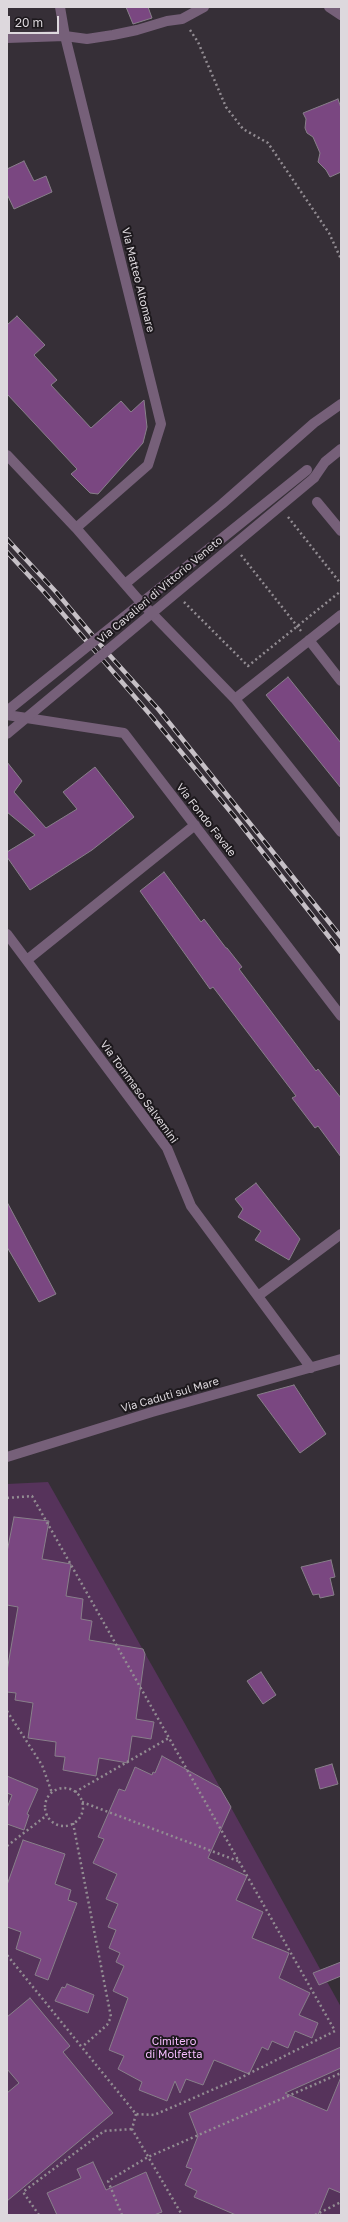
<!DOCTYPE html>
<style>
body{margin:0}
#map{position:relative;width:348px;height:2222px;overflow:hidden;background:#362f37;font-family:"Golos Text",sans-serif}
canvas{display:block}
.frame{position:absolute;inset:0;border:8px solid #ddd8dd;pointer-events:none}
.scale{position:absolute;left:8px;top:16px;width:51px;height:18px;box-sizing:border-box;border:2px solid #ddd8dd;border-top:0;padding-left:5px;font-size:12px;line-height:14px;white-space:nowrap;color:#ddd8dd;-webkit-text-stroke:3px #1c181c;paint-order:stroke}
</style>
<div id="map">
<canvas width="348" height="2222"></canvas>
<div class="frame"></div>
<div class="scale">20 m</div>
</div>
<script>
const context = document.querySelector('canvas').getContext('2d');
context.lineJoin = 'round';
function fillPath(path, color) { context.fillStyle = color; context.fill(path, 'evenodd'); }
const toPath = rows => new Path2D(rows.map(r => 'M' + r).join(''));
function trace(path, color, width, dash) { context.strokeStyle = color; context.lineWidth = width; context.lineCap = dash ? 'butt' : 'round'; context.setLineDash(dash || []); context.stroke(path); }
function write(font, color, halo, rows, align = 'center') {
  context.font = font + ' "Golos Text",sans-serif'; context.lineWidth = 4; context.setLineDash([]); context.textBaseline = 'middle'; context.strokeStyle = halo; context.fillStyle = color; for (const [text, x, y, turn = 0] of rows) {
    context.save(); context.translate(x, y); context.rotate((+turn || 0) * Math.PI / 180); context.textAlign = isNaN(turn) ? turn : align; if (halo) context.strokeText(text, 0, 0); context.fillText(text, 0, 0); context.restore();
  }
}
fillPath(toPath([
 [48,1482,185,1724,341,2007,341,2215,7,2215,7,1484]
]), '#56335b');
const building = toPath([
 [126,7,148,7,152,18,133,24,126,7],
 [338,99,341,108,341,172,330,177,326,170,318,162,320,153,313,137,307,133,305,128,306,119,303,113,338,99],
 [24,161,34,181,46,176,52,192,14,209,7,194,7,169,24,161],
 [17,316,45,345,34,355,57,380,51,385,91,428,121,401,131,412,144,400,147,427,143,443,98,494,90,493,71,474,77,469,7,394,7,325,17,316],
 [288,677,341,743,341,788,266,695,288,677],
 [7,762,22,781,14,792,46,828,77,809,63,792,95,767,134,817,92,850,30,890,7,857,7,852,35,835,7,812,7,762],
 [164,872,201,922,204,919,226,948,227,948,242,967,239,969,316,1071,318,1069,341,1098,341,1157,318,1126,315,1128,292,1098,296,1096,213,987,210,989,140,891,164,872],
 [256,1183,300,1239,289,1260,255,1240,261,1231,238,1217,243,1209,235,1199,256,1183],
 [7,1202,56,1294,39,1302,7,1247,7,1202],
 [294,1385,326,1434,300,1453,257,1395,294,1385],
 [14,1517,49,1521,42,1559,71,1564,66,1596,83,1599,81,1619,92,1621,89,1640,143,1649,145,1654,136,1719,154,1722,151,1739,132,1736,128,1763,99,1758,96,1776,63,1770,65,1757,55,1756,56,1742,28,1738,33,1703,15,1700,16,1693,7,1692,7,1671,18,1607,7,1605,7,1552,14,1517],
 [331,1560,335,1577,330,1578,334,1595,320,1598,319,1594,313,1595,301,1567,331,1560],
 [261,1672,276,1695,263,1704,247,1681,261,1672],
 [162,1756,220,1788,231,1807,208,1858,247,1876,236,1900,263,1912,252,1938,289,1953,279,1978,310,1993,299,2015,318,2023,312,2038,295,2031,288,2048,272,2041,268,2050,262,2047,249,2074,214,2060,203,2085,186,2079,180,2093,175,2081,167,2101,139,2090,142,2082,118,2069,124,2056,109,2050,128,1998,113,1991,124,1966,116,1962,120,1953,109,1948,116,1930,108,1927,118,1904,106,1899,117,1874,93,1863,104,1839,98,1837,119,1789,125,1791,135,1767,152,1775,153,1772,155,1773,162,1756],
 [332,1764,338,1784,320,1789,315,1769,332,1764],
 [7,1776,38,1789,27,1814,29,1815,24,1830,7,1824,7,1808,12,1795,7,1793,7,1776],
 [23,1840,65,1854,55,1884,71,1890,68,1900,77,1903,48,1980,35,1975,41,1959,16,1949,21,1932,7,1927,7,1885,23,1840],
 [341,1962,341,1976,319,1985,313,1973,341,1962],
 [67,1984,94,1995,88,2013,55,2001,62,1987,65,1988,67,1984],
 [30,1998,70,2046,63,2052,113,2113,7,2201,7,2093,19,2083,7,2069,7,2017,30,1998],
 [341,2047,341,2068,285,2093,327,2111,341,2077,341,2193,329,2188,318,2215,236,2215,194,2197,197,2191,185,2185,192,2169,186,2167,198,2136,189,2113,341,2047],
 [93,2162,106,2190,146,2172,162,2212,154,2215,57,2215,47,2193,81,2178,77,2169,93,2162]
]);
fillPath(building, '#7a4781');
trace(building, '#887f8a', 1);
trace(toPath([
 [190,30,198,42,226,107,243,129,268,143,329,233,341,259],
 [288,517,341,584],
 [241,555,301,631],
 [184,602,248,666,341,591],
 [7,1498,32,1496,335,2031,242,2077,154,2115,136,2114,7,1955],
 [7,1711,42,1765,52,1793],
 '45 1807a19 19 0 1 1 38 0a19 19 0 1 1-38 0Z',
 [75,1792,169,1738],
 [82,1802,238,1861],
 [73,1823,111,2017,107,2025,82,2047],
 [7,1846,47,1815],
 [136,2114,132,2129,182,2215],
 [39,2215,23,2192,104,2131,132,2129],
 [122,2215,108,2181,148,2157,341,2073],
 [315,2215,341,2202]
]), '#928c92', 2.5, [2, 3]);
trace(toPath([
 [60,7,65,36,161,424,148,465,76,528],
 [329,7,341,15],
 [7,38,65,36,87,39,113,35,137,30,167,21,182,19,204,7],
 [7,455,76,528,137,598,235,699,341,832],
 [314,478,325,462,341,449],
 [317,502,341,531],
 [125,584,222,504,314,423,341,404],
 [309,640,341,681],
 [235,699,341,615],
 [7,715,124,733,341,1016],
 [7,934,167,1148,191,1206,311,1368],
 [27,960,195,825],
 [258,1296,341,1234],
 [7,1457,152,1412,341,1359]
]), '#766079', 10);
const rail = toPath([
 [7,539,57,593,104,649,159,710,341,937],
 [7,552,45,593,153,718,234,816,341,952]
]);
trace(rail, '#c6c0c6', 4.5);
trace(rail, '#1c181c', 3, [9]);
trace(toPath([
 [7,711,307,470],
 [7,734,314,478]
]), '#766079', 10);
write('11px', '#ddd8dd', '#1c181c', [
 ["Via Matteo Altomare",138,280,76],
 ["Via Cavalieri di Vittorio Veneto",160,590,-40],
 ["Via Fondo Favale",206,820,52],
 ["Via Tommaso Salvemini",139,1092,54],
 ["Via Caduti sul Mare",170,1395,-16]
]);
write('11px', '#f6bcfe', '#1c181c', [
 ["Cimitero",174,2042],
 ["di Molfetta",174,2055]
]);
</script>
